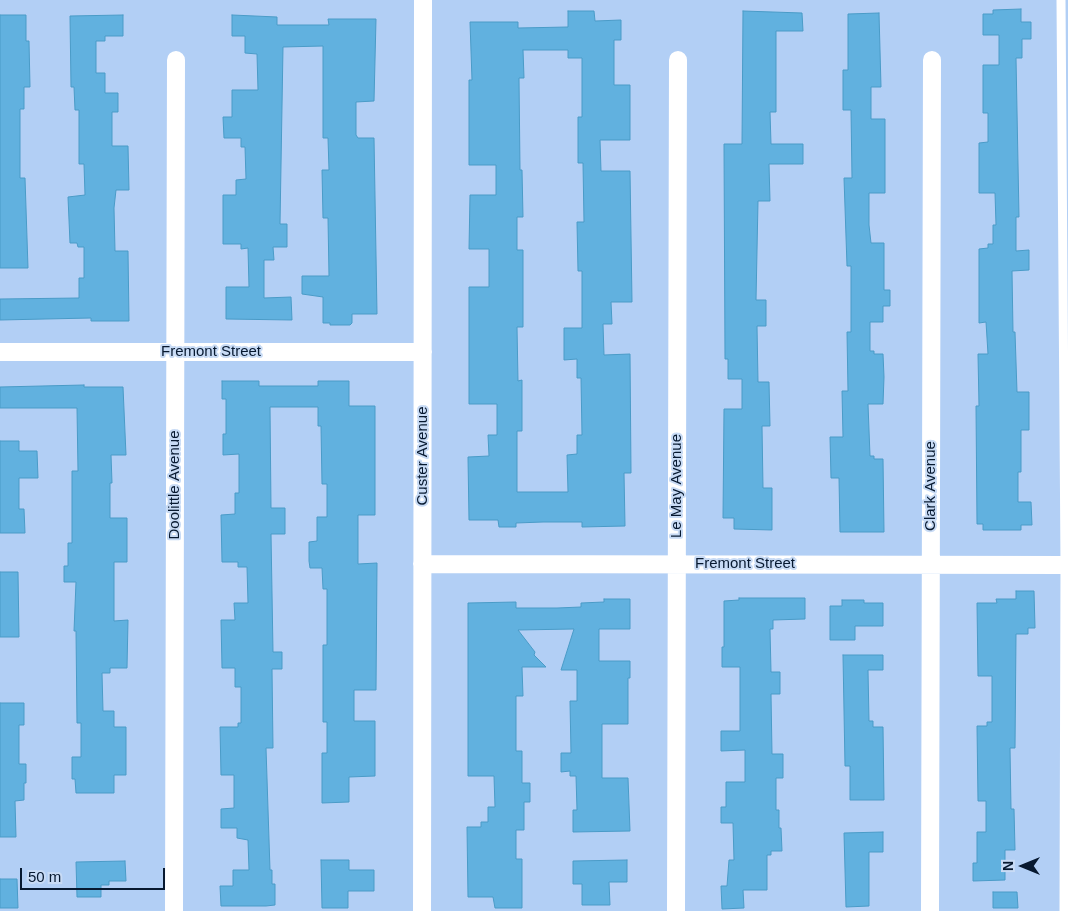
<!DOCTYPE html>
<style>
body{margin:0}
#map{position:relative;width:1068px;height:911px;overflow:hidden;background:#b2cff5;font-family:Arial,sans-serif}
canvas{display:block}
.north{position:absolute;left:998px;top:841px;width:50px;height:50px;-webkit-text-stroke:4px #c8dbf5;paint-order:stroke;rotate:270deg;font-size:14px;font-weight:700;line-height:20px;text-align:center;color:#071930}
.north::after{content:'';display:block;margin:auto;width:18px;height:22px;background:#071930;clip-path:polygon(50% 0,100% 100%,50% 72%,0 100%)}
.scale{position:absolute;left:20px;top:868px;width:145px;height:22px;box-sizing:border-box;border:2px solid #071930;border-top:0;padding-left:6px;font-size:15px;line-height:18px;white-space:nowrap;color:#071930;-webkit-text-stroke:4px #c8dbf5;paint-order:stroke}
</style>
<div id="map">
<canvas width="1068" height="911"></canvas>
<div class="north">N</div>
<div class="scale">50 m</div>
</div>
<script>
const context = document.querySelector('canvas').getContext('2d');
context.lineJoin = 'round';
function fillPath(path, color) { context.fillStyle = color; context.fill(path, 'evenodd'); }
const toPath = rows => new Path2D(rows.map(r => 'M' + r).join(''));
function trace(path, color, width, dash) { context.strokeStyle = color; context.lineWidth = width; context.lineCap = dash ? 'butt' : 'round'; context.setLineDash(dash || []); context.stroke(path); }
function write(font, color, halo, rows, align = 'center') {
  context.font = font + ' Arial,sans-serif'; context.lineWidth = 4; context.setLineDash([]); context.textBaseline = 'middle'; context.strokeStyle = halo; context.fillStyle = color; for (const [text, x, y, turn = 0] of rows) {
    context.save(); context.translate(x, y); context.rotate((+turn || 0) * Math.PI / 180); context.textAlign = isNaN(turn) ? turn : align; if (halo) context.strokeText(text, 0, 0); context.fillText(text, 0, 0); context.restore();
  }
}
const building = toPath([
 [1021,9,1021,22,1031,22,1031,39,1022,39,1022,58,1016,58,1019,217,1016,217,1016,251,1029,250,1029,270,1012,271,1013,332,1015,332,1017,392,1029,392,1029,430,1021,430,1021,472,1018,472,1018,502,1031,502,1032,525,1021,525,1021,530,983,530,983,524,977,524,976,406,979,406,978,354,988,354,986,322,979,323,979,249,988,248,988,244,993,244,993,225,996,225,995,193,979,193,979,143,988,142,988,113,983,113,983,65,999,65,999,35,983,35,983,14,993,14,993,10,1021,9],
 [568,11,594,11,595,21,621,20,621,40,614,40,614,85,630,85,630,140,600,140,601,171,630,171,632,302,611,302,612,324,603,324,604,355,630,354,631,473,624,473,625,526,582,527,582,522,543,522,516,523,516,527,499,527,498,520,469,520,468,457,489,456,488,435,497,435,497,404,469,404,469,287,489,287,489,249,469,249,470,195,496,195,496,165,469,165,469,80,472,80,470,22,518,22,518,28,568,27,568,11],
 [523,50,568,50,568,58,582,58,582,117,578,117,578,163,583,163,584,222,577,222,578,271,582,271,582,328,564,328,564,360,577,359,577,378,581,378,582,435,577,435,577,454,567,455,568,492,517,492,517,431,522,431,522,380,518,381,517,327,523,327,523,250,517,250,517,217,523,217,522,170,520,170,519,78,524,78,523,50],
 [743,11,802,13,803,31,776,31,776,112,770,112,771,144,803,144,803,164,769,164,770,201,758,201,756,300,766,300,766,326,757,326,758,382,769,382,770,426,762,426,763,488,772,488,772,530,734,529,734,518,723,518,724,409,742,409,742,379,728,379,728,359,725,359,724,144,742,144,743,11],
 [879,13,881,87,871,87,871,119,885,119,885,193,869,193,869,225,871,243,884,243,884,290,890,290,890,306,883,306,883,322,870,322,870,351,874,351,874,354,883,354,884,377,883,404,868,404,870,456,874,456,874,459,883,459,884,532,840,532,839,478,831,478,830,437,843,437,842,391,848,391,847,332,851,332,851,266,847,266,844,178,852,178,851,110,843,110,843,70,848,70,848,14,879,13],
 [0,15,26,15,26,41,29,41,30,87,24,87,24,109,20,109,20,178,25,178,28,268,0,268,0,15],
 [123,15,123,36,105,36,105,41,96,41,96,73,105,73,105,93,118,93,118,112,112,112,112,146,128,146,129,190,116,190,114,208,115,251,128,251,129,321,91,321,91,318,0,320,0,299,79,298,79,278,84,278,84,247,78,247,77,243,70,243,68,197,85,195,84,164,79,164,79,110,75,110,74,87,71,87,70,16,123,15],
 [232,15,277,17,277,25,329,25,328,19,376,19,374,101,356,102,356,135,358,138,374,138,377,314,352,314,352,323,350,325,330,325,330,323,323,323,323,297,302,294,302,276,329,276,328,218,323,218,322,170,329,170,328,138,323,138,323,46,283,47,280,224,287,224,287,247,273,247,274,260,264,260,264,298,291,297,292,320,226,319,226,287,249,287,248,248,241,249,241,244,223,244,223,195,236,195,236,180,246,179,245,147,241,147,241,138,224,138,223,117,232,117,232,90,258,90,257,54,245,53,245,36,232,36,232,15],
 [222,381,259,381,259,386,318,386,318,381,349,381,349,406,375,406,375,515,358,515,358,564,377,563,376,690,354,690,354,721,375,721,375,776,349,777,349,802,322,803,322,753,327,753,327,722,323,722,323,645,327,645,327,589,323,589,322,568,310,568,309,561,309,542,317,541,317,517,327,517,327,484,322,484,321,426,318,426,318,407,270,407,271,508,285,508,285,534,271,534,273,652,282,652,282,669,272,669,273,748,266,748,270,870,272,870,272,884,275,884,275,905,266,906,221,906,220,886,233,886,233,870,249,870,248,840,237,838,237,828,221,828,221,809,234,808,234,775,221,775,220,727,238,727,238,723,241,723,241,687,235,687,235,668,222,668,221,620,235,620,234,603,248,603,247,567,238,567,238,562,222,562,221,515,235,514,235,493,239,493,239,454,223,455,223,434,226,434,226,399,222,399,222,381],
 [84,385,84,387,123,387,126,455,111,455,112,483,110,483,110,518,127,518,127,562,114,562,114,621,128,620,127,668,110,668,110,673,102,673,103,711,114,711,114,727,126,727,126,775,114,775,114,793,76,793,75,779,72,779,72,757,81,757,81,723,77,723,76,631,74,631,76,582,64,582,64,566,68,566,68,543,72,543,72,471,78,471,77,408,0,408,0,387,84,385],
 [0,441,19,441,19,451,37,451,38,478,19,478,19,509,24,509,25,533,0,533,0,441],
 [0,572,18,572,19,637,0,637,0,572],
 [1016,591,1034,591,1035,628,1028,628,1028,634,1016,634,1015,748,1010,748,1011,809,1014,809,1015,850,1005,850,1005,880,973,881,973,863,977,863,977,832,986,832,986,801,978,801,977,726,987,726,987,722,992,722,992,676,978,676,977,603,997,603,996,599,1016,599,1016,591],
 [739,598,805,598,805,619,773,620,773,629,770,629,771,672,780,672,780,694,771,694,772,754,783,754,783,778,776,778,776,810,779,810,779,828,781,828,782,851,771,851,771,855,767,855,767,890,743,890,744,908,722,909,721,886,727,886,729,860,734,860,733,823,721,823,721,807,726,807,726,782,745,782,745,750,721,751,721,731,740,731,740,667,722,667,722,647,724,647,724,601,739,600,739,598],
 [604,599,630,599,630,629,599,629,599,661,630,661,630,678,628,678,628,724,602,724,602,778,628,778,630,831,573,832,573,810,577,810,576,776,570,776,570,771,561,772,561,753,571,753,570,701,577,701,577,670,561,670,574,629,518,630,535,652,534,655,546,667,522,667,523,696,516,696,516,751,522,751,522,783,530,783,530,802,524,802,524,830,516,830,516,859,522,859,522,908,495,908,493,897,468,897,467,827,481,827,481,822,488,822,488,807,495,807,494,776,468,776,468,603,516,602,516,608,557,608,581,607,581,603,604,602,604,599],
 [842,600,864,600,864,603,883,603,883,626,855,626,855,640,830,640,830,606,842,606,842,600],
 [843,655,883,655,883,670,868,670,869,721,873,721,873,727,883,727,884,800,850,800,850,766,845,766,843,655],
 [0,703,24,703,24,725,19,725,19,764,26,764,26,783,24,783,24,800,15,801,16,837,0,837,0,703],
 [883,832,883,852,869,852,869,906,846,907,844,833,883,832],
 [321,860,349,860,349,870,374,870,374,891,348,891,348,908,322,908,321,860],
 [627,860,627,882,609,882,610,905,582,905,582,884,573,884,573,861,627,860],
 [125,861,126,881,109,881,109,885,101,885,101,897,77,897,76,862,125,861],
 [0,879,17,879,18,908,0,908,0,879],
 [993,892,1017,892,1018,908,993,908,993,892]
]);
fillPath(building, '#61b1df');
trace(building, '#4a9bc7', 1);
trace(toPath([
 [1061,0,1065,565,1064,911]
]), '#fff', 9);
trace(toPath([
 [0,352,423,352],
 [422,564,1068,565],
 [174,911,176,60],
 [422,911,423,0],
 [676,911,678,60],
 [930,911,932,60]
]), '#fff', 18);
write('15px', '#071930', '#c8dbf5', [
 ["Fremont Street",211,352],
 ["Custer Avenue",423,456,-90],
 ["Doolittle Avenue",175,485,-90],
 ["Le May Avenue",677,486,-90],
 ["Clark Avenue",931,486,-90],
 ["Fremont Street",745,564]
]);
</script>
